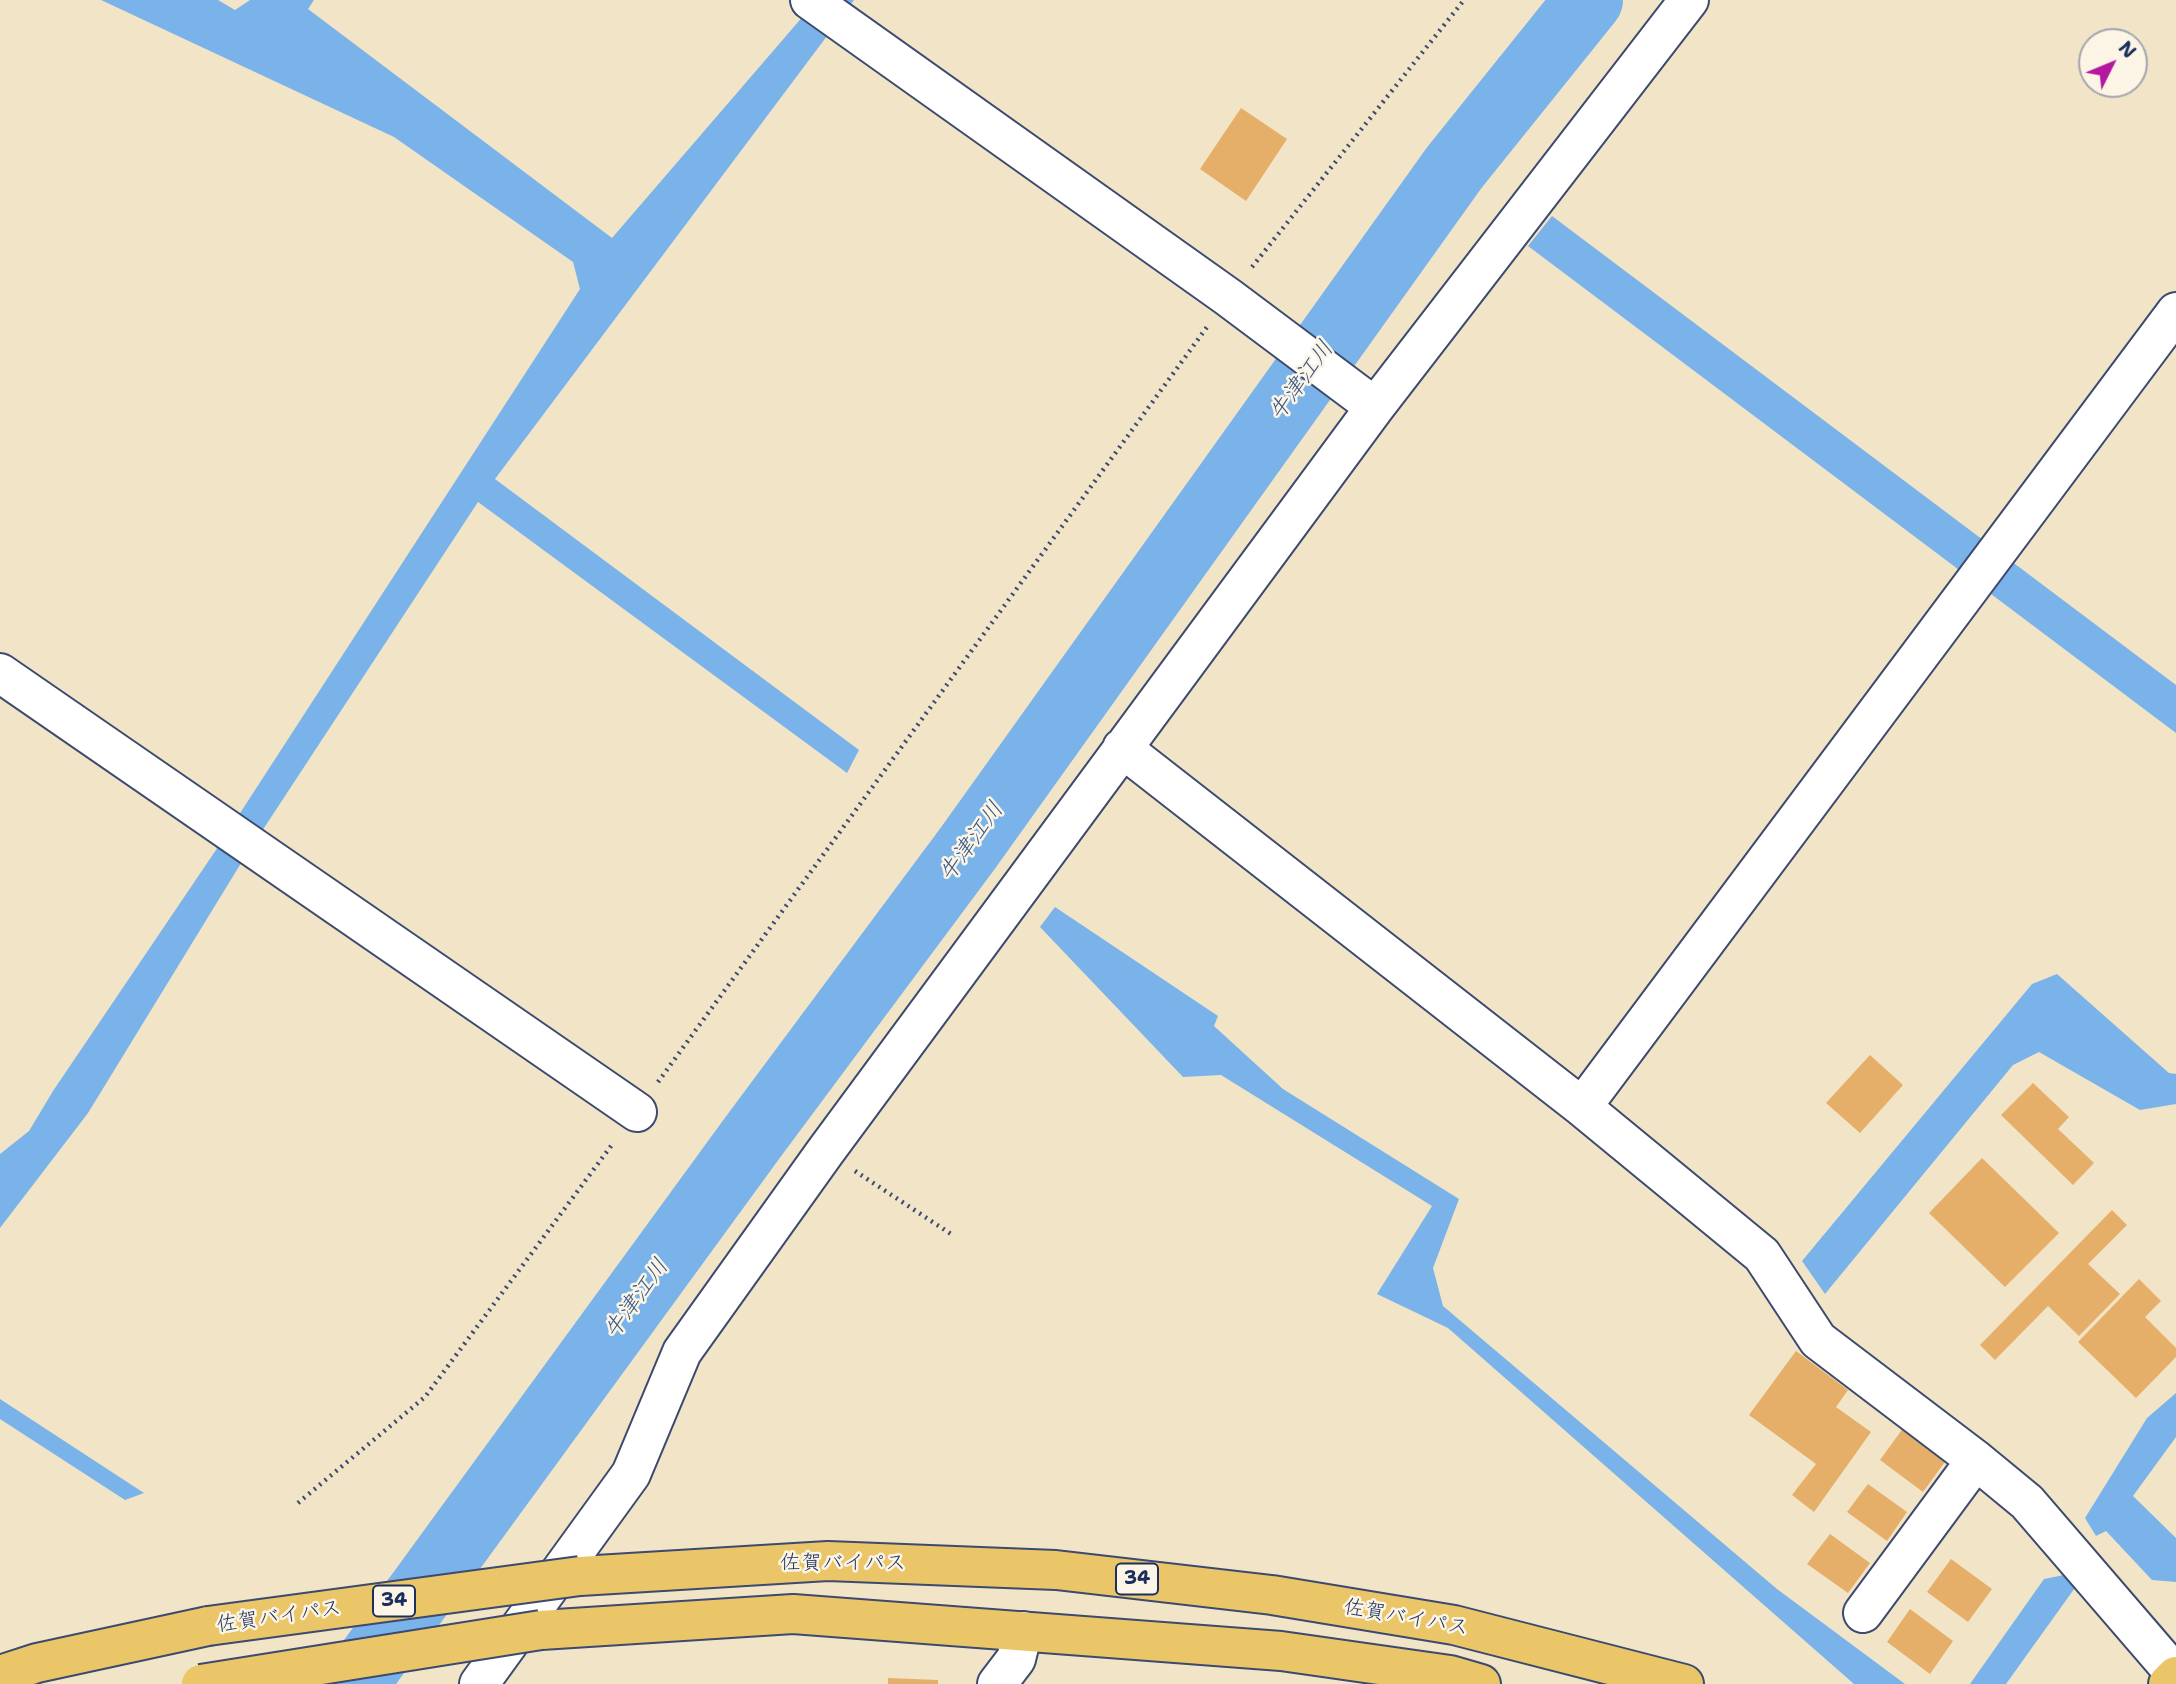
<!DOCTYPE html>
<meta charset="utf-8">
<style>
body{margin:0}
#map{position:relative;width:2176px;height:1684px;overflow:hidden;background:#f2e4c7;font-family:"Shantell Sans",sans-serif}
canvas{display:block}
.north{position:absolute;left:2078px;top:28px;width:70px;height:70px;box-sizing:border-box;background:#fcf5e5;border:2px solid #a2a6af;border-radius:50%;rotate:47deg;font-size:19px;font-weight:700;line-height:28px;text-align:center;color:#1b2f5e}
.north::after{content:'';display:block;margin:auto;width:24px;height:32px;background:#b5179e;clip-path:polygon(50% 0,100% 100%,50% 72%,0 100%)}
</style>
<div id="map">
<canvas width="2176" height="1684"></canvas>
<div class="north">N</div>
</div>
<script>
const context = document.querySelector('canvas').getContext('2d');
context.lineJoin = 'round';
function fillPath(path, color) { context.fillStyle = color; context.fill(path, 'evenodd'); }
const toPath = rows => new Path2D(rows.map(r => 'M' + r).join(''));
function trace(path, color, width, dash) { context.strokeStyle = color; context.lineWidth = width; context.lineCap = dash ? 'butt' : 'round'; context.setLineDash(dash || []); context.stroke(path); }
function write(font, color, halo, rows, align = 'center') {
  context.font = font + ' "Shantell Sans","Klee One",sans-serif'; context.lineWidth = 5; context.setLineDash([]); context.textBaseline = 'middle'; context.strokeStyle = halo; context.fillStyle = color; for (const [text, x, y, turn = 0] of rows) {
    context.save(); context.translate(x, y); context.rotate((+turn || 0) * Math.PI / 180); context.textAlign = isNaN(turn) ? turn : align; if (halo) context.strokeText(text, 0, 0); context.fillText(text, 0, 0); context.restore();
  }
}
fillPath(toPath([
 [101,0,218,0,235,10,250,0,314,0,308,9,612,238,817,0,854,0,495,479,859,750,847,773,478,502,243,860,88,1113,0,1228,0,1154,29,1131,53,1091,220,844,580,289,573,262,394,137],
 [1552,216,2176,685,2176,733,1528,246],
 [1055,907,1218,1016,1214,1026,1283,1089,1459,1199,1433,1268,1443,1306,1777,1589,1905,1684,1854,1684,1448,1328,1377,1294,1432,1206,1221,1075,1183,1077,1040,927],
 [2057,974,2169,1073,2176,1074,2176,1104,2140,1110,2039,1052,2013,1065,1825,1294,1802,1261,2032,984],
 [2176,1393,2176,1437,2133,1496,2176,1538,2176,1582,2152,1580,2106,1531,2096,1536,2085,1518,2147,1418],
 [0,1399,144,1493,125,1500,0,1419],
 [2064,1575,2077,1585,2006,1684,1970,1684,2044,1579]
]), '#7ab3ea');
trace(toPath([
 [354,1684,753,1137,968,848,1454,168,1589,0]
]), '#7ab3ea', 68);
fillPath(toPath([
 [1241,108,1287,139,1246,201,1200,169],
 [1870,1055,1903,1085,1860,1133,1826,1103],
 [2033,1083,2069,1117,2058,1129,2094,1163,2073,1185,2001,1115],
 [1982,1158,2059,1233,2005,1287,1929,1213],
 [2112,1210,2127,1225,2088,1264,2120,1294,2079,1336,2048,1306,1995,1360,1980,1345],
 [2139,1279,2161,1301,2145,1317,2176,1348,2176,1357,2136,1398,2078,1342],
 [1796,1351,1848,1390,1836,1407,1871,1432,1814,1512,1792,1495,1816,1464,1749,1415],
 [1904,1427,1947,1459,1923,1492,1880,1460],
 [1868,1484,1907,1512,1887,1541,1847,1512],
 [1830,1534,1870,1563,1848,1593,1807,1564],
 [1951,1559,1992,1589,1968,1622,1927,1592],
 [1910,1609,1953,1641,1930,1674,1887,1642],
 [888,1678,938,1680,938,1684,888,1684]
]), '#e5af69');
const minor = toPath([
 [810,0,1228,297,1375,407],
 [0,673,637,1112],
 [1122,748,1582,1107,1762,1255,1818,1340,1976,1460,2027,1502,2176,1675],
 [1582,1107,2176,312],
 [1863,1613,1976,1460],
 [479,1684,631,1474,682,1352,825,1152,1375,407,1689,0],
 [997,1684,1016,1659,1023,1631]
]);
const major = toPath([
 [2168,1684,2176,1676]
]);
const highway = toPath([
 [580,1576,828,1561,1056,1570,1272,1595,1454,1625,1684,1684],
 [541,1630,793,1614,1281,1651,1450,1675,1481,1684],
 [0,1675,37,1663,208,1626]
]);
trace(minor, '#3b4a6e', 42);
trace(major, '#3b4a6e', 42);
trace(highway, '#3b4a6e', 42);
trace(toPath([
 [1252,267,1464,0],
 [658,1082,1207,327],
 [855,1171,951,1234],
 [298,1503,425,1397,614,1142]
]), '#3b4a6e', 4.5, [2, 5]);
trace(minor, '#fff', 38);
trace(major, '#ebc669', 38);
trace(highway, '#ebc669', 38);
const highwayBridge = toPath([
 [208,1626,580,1576],
 [201,1684,541,1630]
]);
trace(highwayBridge, '#3b4a6e', 42, []);
trace(highwayBridge, '#ebc669', 38);
for (const [x, y, w] of [
 [1137,1579,42],
 [394,1601,42]
]) { const box = new Path2D(); box.roundRect(x - w / 2, y - 15.5, w, 31, 5); context.fillStyle = '#fcf5e5'; context.fill(box); trace(box, '#1b2f5e', 2); }
write('bold 19px', '#1b2f5e', null, [
 ["34",1137,1579],
 ["34",394,1601]
]);
write('21px', '#1b2f5e', '#fcf5e5', [
 ["佐賀バイパス",843,1564],
 ["佐賀バイパス",279,1617,-8],
 ["佐賀バイパス",1406,1618,10]
]);
write('italic 23px', '#385788', '#fcf5e5', [
 ["牛津江川",1302,381,-54],
 ["牛津江川",972,842,-54],
 ["牛津江川",637,1299,-54]
]);
</script>
